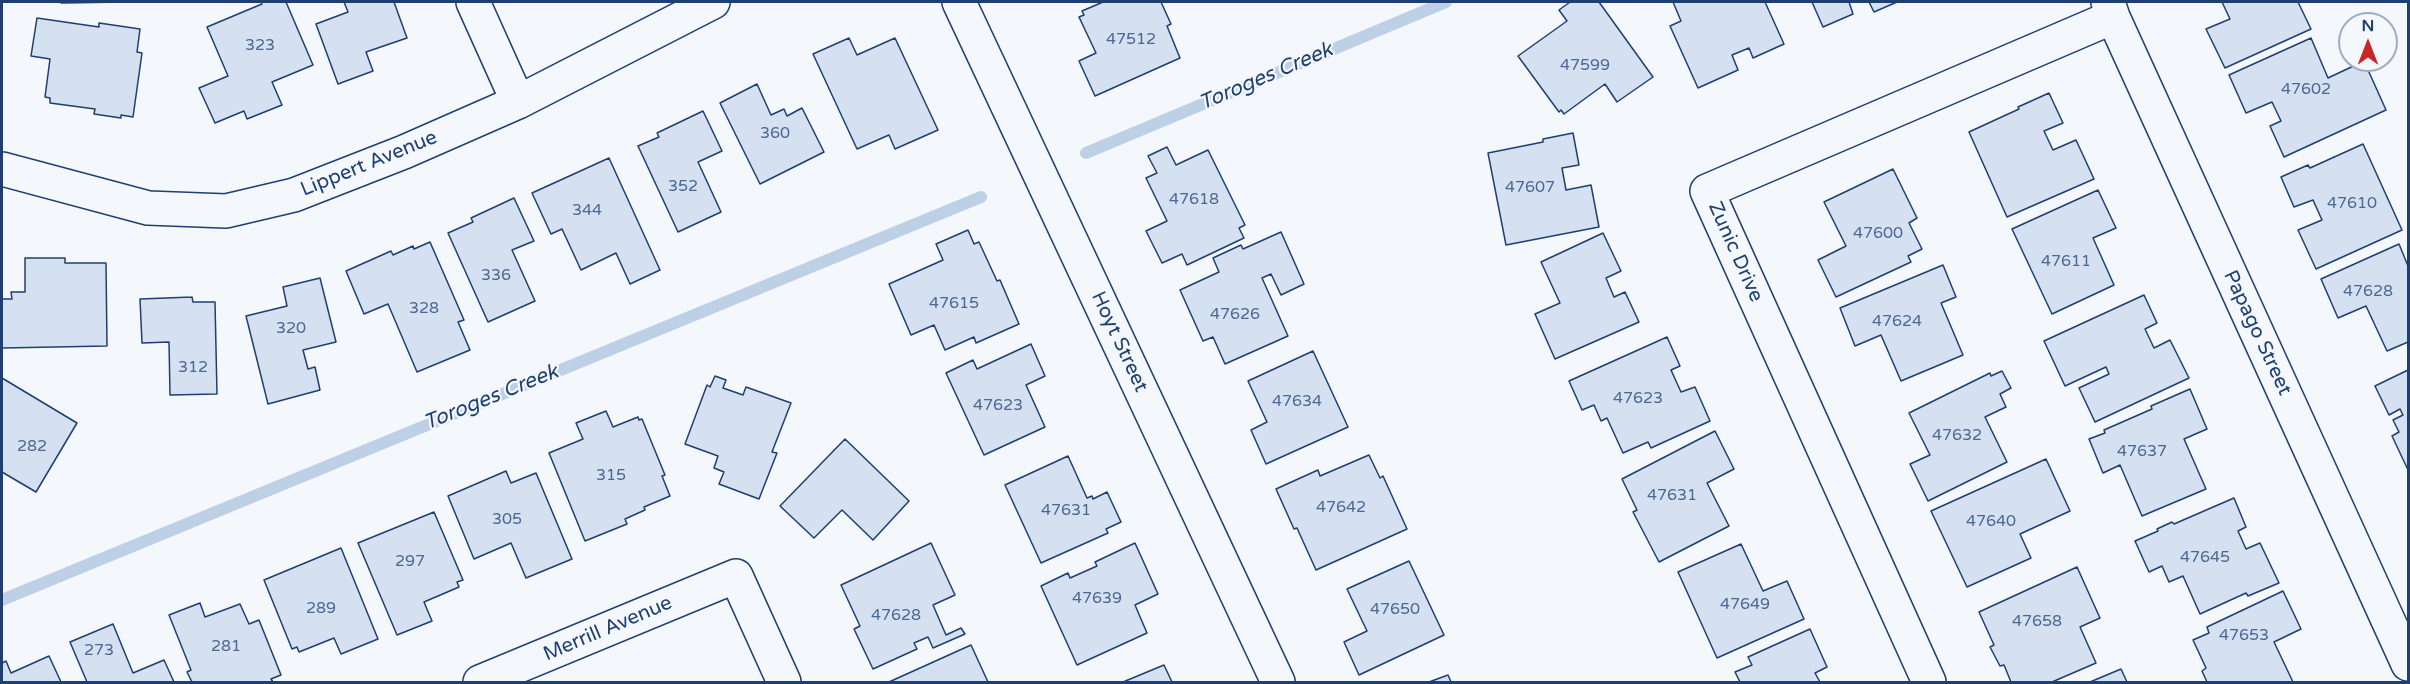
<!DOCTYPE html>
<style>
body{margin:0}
#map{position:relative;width:2410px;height:684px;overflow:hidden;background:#f4f7fb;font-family:"Varela Round",sans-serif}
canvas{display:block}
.frame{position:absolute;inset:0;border:3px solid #1d3f73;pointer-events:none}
.north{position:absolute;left:2338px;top:12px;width:60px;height:60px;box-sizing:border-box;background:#f4f7fb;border:2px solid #9eadc5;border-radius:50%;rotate:0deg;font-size:16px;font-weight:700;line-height:24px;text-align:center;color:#1d3f73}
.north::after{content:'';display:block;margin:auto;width:21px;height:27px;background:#c62828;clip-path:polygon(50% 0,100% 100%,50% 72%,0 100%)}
</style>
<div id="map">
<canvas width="2410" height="684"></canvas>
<div class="frame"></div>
<div class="north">N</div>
</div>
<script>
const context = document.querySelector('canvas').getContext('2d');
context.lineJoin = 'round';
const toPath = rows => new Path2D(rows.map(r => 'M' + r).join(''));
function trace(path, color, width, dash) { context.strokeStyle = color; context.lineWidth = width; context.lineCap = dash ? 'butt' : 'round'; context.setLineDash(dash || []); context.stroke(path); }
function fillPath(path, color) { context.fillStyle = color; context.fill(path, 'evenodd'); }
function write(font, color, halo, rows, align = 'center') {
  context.font = font + ' "Varela Round",sans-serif'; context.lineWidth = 4.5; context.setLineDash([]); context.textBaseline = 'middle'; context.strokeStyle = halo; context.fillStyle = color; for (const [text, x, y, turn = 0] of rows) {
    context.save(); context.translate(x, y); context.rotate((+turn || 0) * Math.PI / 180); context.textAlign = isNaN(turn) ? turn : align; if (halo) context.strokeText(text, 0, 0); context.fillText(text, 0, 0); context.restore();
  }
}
trace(toPath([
 [1086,153,1446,2],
 [2,600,981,197]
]), '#bed0e5', 12);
const building = toPath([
 [61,2,125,2,61,3,61,2],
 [261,2,286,2,313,65,272,82,282,105,247,119,244,111,215,123,199,88,228,76,207,27,262,4,261,2],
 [344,2,394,2,407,38,366,52,373,71,338,84,316,24,348,12,344,2],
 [1103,2,1161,2,1171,24,1167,26,1180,58,1095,96,1079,61,1096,53,1079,17,1084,15,1082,11,1103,2],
 [1570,2,1599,2,1653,77,1617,102,1605,84,1564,114,1561,110,1559,112,1518,56,1567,21,1559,10,1570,2],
 [1673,2,1765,2,1784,44,1753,58,1749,48,1732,55,1738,70,1698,88,1670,26,1681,21,1673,2],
 [1812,2,1849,2,1853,14,1823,27,1812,2],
 [1869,2,1897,2,1874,12,1869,2],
 [2222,2,2298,2,2311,29,2225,68,2206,29,2230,19,2222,2],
 [37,18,99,27,99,23,140,29,137,52,142,53,133,117,121,115,121,118,94,114,95,109,50,103,50,98,45,97,50,59,31,56,37,18],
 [849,38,857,55,895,38,938,130,895,149,889,135,857,149,813,54,849,38],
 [2311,38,2328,78,2364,61,2386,110,2284,157,2270,126,2281,121,2272,102,2246,113,2229,75,2311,38],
 [757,84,771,115,784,109,787,116,802,108,824,152,760,184,720,103,757,84],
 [2049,93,2063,123,2044,131,2053,150,2076,140,2094,179,2007,217,1969,132,2019,109,2018,107,2049,93],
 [703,111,722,151,698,162,721,212,678,232,638,146,659,137,657,133,703,111],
 [1573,133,1579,165,1562,168,1566,190,1591,185,1599,227,1506,245,1488,153,1543,142,1543,139,1573,133],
 [2363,144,2402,230,2316,269,2298,230,2322,220,2313,200,2294,207,2281,177,2308,165,2310,168,2363,144],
 [1167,147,1176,165,1208,150,1245,225,1239,228,1244,238,1187,265,1182,254,1162,263,1146,231,1167,221,1146,178,1157,173,1148,156,1167,147],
 [609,158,660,270,630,284,616,253,581,270,562,229,551,234,532,193,609,158],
 [1893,169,1917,218,1909,223,1922,249,1908,256,1911,262,1836,297,1818,260,1846,246,1824,202,1893,169],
 [2098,190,2116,228,2093,238,2114,285,2052,314,2012,229,2098,190],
 [514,198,534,241,512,250,535,301,488,322,448,233,473,222,471,218,514,198],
 [968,230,974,244,979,242,997,281,1000,280,1019,324,976,343,974,337,945,350,934,325,911,335,889,284,943,260,936,244,968,230],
 [1281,232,1304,284,1281,295,1271,274,1262,278,1288,336,1225,364,1213,337,1203,341,1180,290,1219,272,1213,258,1241,245,1243,249,1281,232],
 [1603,233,1621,271,1606,278,1614,297,1625,292,1639,322,1555,359,1535,314,1560,303,1541,262,1603,233],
 [430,242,464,320,458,322,470,350,417,372,388,304,364,314,346,271,391,251,393,255,413,246,414,249,430,242],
 [2399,244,2408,266,2408,342,2387,351,2366,306,2338,318,2321,279,2399,244],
 [25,258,65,258,65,263,106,263,107,346,2,348,2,299,12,299,11,292,25,292,25,258],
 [1943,265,1956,297,1941,303,1963,355,1901,381,1881,335,1855,346,1840,308,1943,265],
 [320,278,336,342,303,350,308,369,315,367,320,390,268,404,246,316,287,306,283,287,320,278],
 [2144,295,2157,323,2145,329,2154,348,2170,340,2189,378,2095,422,2079,388,2109,374,2106,367,2065,386,2044,341,2144,295],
 [192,297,193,302,215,302,217,394,170,395,169,342,142,343,140,299,192,297],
 [1667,337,1680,366,1671,370,1681,392,1695,387,1710,421,1651,448,1648,442,1623,453,1607,418,1601,421,1594,405,1582,410,1569,381,1667,337],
 [1031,344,1045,376,1026,385,1045,427,984,455,946,373,973,360,977,369,1031,344],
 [1313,351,1348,427,1266,464,1251,430,1267,422,1248,381,1313,351],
 [2408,370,2408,470,2392,436,2399,432,2393,420,2403,415,2400,409,2389,415,2375,386,2408,370],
 [2002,371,2011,388,2000,394,2006,407,1985,417,2007,462,1928,501,1910,464,1930,455,1909,413,1990,373,1991,376,2002,371],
 [715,376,726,380,723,388,743,395,746,387,791,403,772,452,777,453,759,499,719,484,724,472,714,468,718,456,685,444,707,385,710,387,715,376],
 [2,378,77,423,36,492,2,472,2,378],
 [2190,389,2207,429,2184,439,2206,489,2142,516,2120,465,2103,473,2089,439,2105,433,2104,430,2152,409,2151,406,2190,389],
 [606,411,613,427,638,417,639,420,642,419,665,475,662,476,670,496,644,507,645,510,625,519,627,524,585,541,549,453,583,439,576,423,606,411],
 [1715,431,1734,469,1707,483,1729,526,1659,562,1633,512,1637,510,1622,479,1715,431],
 [845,439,909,501,873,540,842,510,814,538,780,506,845,439],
 [1369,455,1380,478,1383,476,1407,529,1316,570,1297,528,1294,529,1276,489,1318,470,1320,476,1369,455],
 [1068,456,1087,498,1092,496,1093,499,1107,492,1121,522,1106,529,1108,533,1041,563,1005,485,1068,456],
 [2046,459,2070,511,2020,534,2031,558,1967,587,1931,511,2046,459],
 [506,471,511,483,536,473,572,559,526,578,511,543,474,559,448,496,506,471],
 [2234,498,2246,527,2238,531,2246,549,2260,543,2279,583,2248,596,2246,593,2200,614,2183,576,2169,582,2162,566,2149,572,2135,541,2158,531,2157,529,2172,522,2174,524,2234,498],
 [434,512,463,580,457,582,459,587,424,602,432,621,397,635,358,543,434,512],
 [931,543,955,595,933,605,946,635,961,628,965,634,933,648,928,637,914,643,917,649,873,669,854,629,860,626,841,585,931,543],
 [1135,543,1158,594,1135,605,1147,633,1077,665,1041,586,1068,573,1070,578,1097,566,1095,562,1135,543],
 [1741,544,1763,591,1787,581,1804,619,1717,658,1678,572,1741,544],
 [341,548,378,639,341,654,334,638,299,652,297,647,292,649,264,580,341,548],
 [1409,561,1444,635,1359,675,1344,642,1367,631,1347,589,1409,561],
 [2077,567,2100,618,2080,627,2096,663,2052,682,2011,682,2004,665,2000,666,1990,647,1994,645,1979,612,2077,567],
 [2283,591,2301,629,2274,642,2293,682,2207,682,2202,671,2206,668,2193,640,2209,633,2207,627,2283,591],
 [200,603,205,617,240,604,249,624,259,620,281,675,271,679,273,682,192,682,187,672,191,670,169,615,200,603],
 [113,624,133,673,164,660,174,682,87,682,70,642,113,624],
 [1810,629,1827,667,1815,673,1820,682,1740,682,1735,672,1752,665,1748,657,1810,629],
 [971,645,988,682,889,682,971,645],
 [49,656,61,682,2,682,2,663,6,661,11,673,49,656],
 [1164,665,1172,682,1123,682,1164,665],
 [2121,669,2127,682,2090,682,2121,669],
 [1448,675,1451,682,1429,682,1448,675]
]);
fillPath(building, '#d5e0f0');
trace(building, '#1d3f73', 1.5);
const minor = toPath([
 [473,2,518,102],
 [959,2,1278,682],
 [2108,2,2113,17,2408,664],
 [2,169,148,208,226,211,294,195,404,152,518,102,713,2],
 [480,682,736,576,784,682],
 [1929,682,1707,191,2113,17]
]);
trace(minor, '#1d3f73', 36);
trace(minor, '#f4f7fb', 33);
write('16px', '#4b6792', null, [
 ["47512",1131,40],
 ["323",260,46],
 ["47599",1585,66],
 ["47602",2306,90],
 ["360",775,134],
 ["352",683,187],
 ["47607",1530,188],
 ["47618",1194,200],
 ["47610",2352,204],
 ["344",587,211],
 ["47600",1878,234],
 ["47611",2066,262],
 ["336",496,276],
 ["47628",2368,292],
 ["47615",954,304],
 ["328",424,309],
 ["47626",1235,315],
 ["47624",1897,322],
 ["320",291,329],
 ["312",193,368],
 ["47623",1638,399],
 ["47634",1297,402],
 ["47623",998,406],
 ["47632",1957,436],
 ["282",32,447],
 ["47637",2142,452],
 ["315",611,476],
 ["47631",1672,496],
 ["47642",1341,508],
 ["47631",1066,511],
 ["305",507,520],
 ["47640",1991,522],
 ["47645",2205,558],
 ["297",410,562],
 ["47639",1097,599],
 ["47649",1745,605],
 ["289",321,609],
 ["47650",1395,610],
 ["47628",896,616],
 ["47658",2037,622],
 ["47653",2244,636],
 ["281",226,647],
 ["273",99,651]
]);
write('20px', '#1d3f73', '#f4f7fb', [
 ["Lippert Avenue",369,164,-22],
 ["Zunic Drive",1735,252,66],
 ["Papago Street",2257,333,65],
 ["Hoyt Street",1119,342,65],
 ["Merrill Avenue",608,629,-23]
]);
write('italic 21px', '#1d3f73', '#f4f7fb', [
 ["Toroges Creek",1266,77,-23],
 ["Toroges Creek",491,398,-22]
]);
</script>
